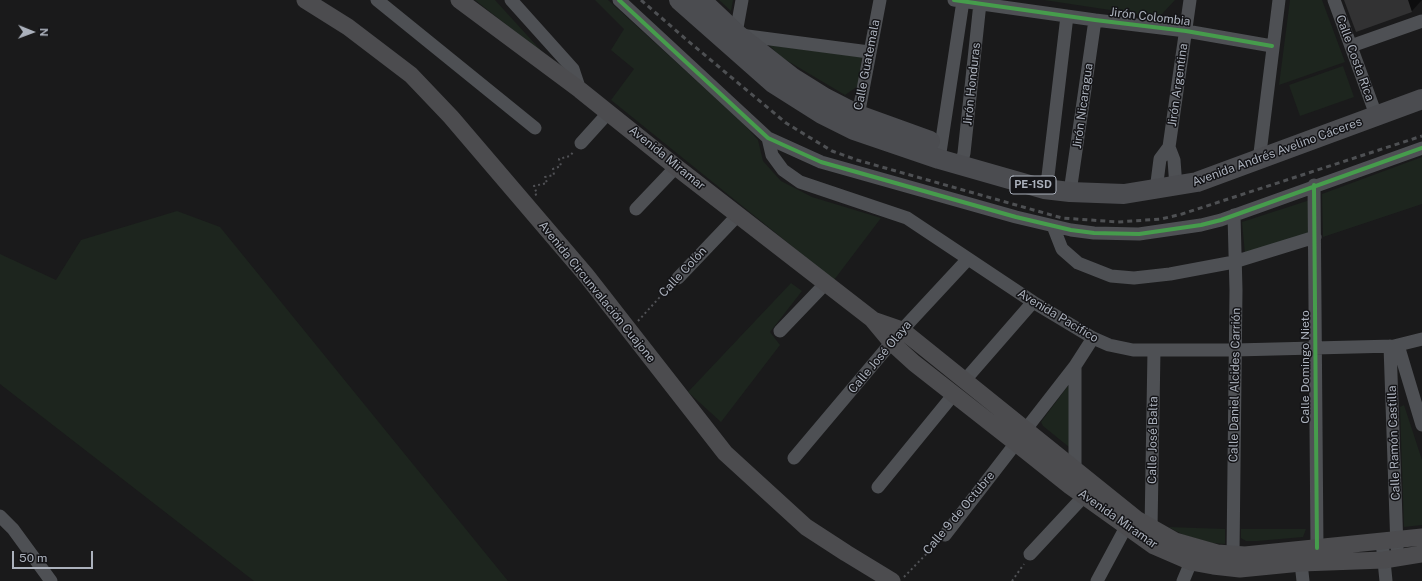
<!DOCTYPE html>
<meta charset="utf-8">
<style>
body{margin:0}
#map{position:relative;width:1422px;height:581px;overflow:hidden;background:#1a1a1b;font-family:"Public Sans",sans-serif}
canvas{display:block}
.north{position:absolute;left:12px;top:12px;width:40px;height:40px;-webkit-text-stroke:3px #141417;paint-order:stroke;rotate:91deg;font-size:11px;font-weight:700;line-height:16px;text-align:center;color:#abb1bc}
.north::after{content:'';display:block;margin:auto;width:14px;height:18px;background:#abb1bc;clip-path:polygon(50% 0,100% 100%,50% 72%,0 100%)}
.scale{position:absolute;left:12px;top:551px;width:81px;height:18px;box-sizing:border-box;border:2px solid #abb1bc;border-top:0;padding-left:5px;font-size:12px;line-height:14px;white-space:nowrap;color:#abb1bc;-webkit-text-stroke:3px #141417;paint-order:stroke}
</style>
<div id="map">
<canvas width="1422" height="581"></canvas>
<div class="north">N</div>
<div class="scale">50 m</div>
</div>
<script>
const context = document.querySelector('canvas').getContext('2d');
context.lineJoin = 'round';
function fillPath(path, color) { context.fillStyle = color; context.fill(path, 'evenodd'); }
const toPath = rows => new Path2D(rows.map(r => 'M' + r).join(''));
function trace(path, color, width, dash) { context.strokeStyle = color; context.lineWidth = width; context.lineCap = dash ? 'butt' : 'round'; context.setLineDash(dash || []); context.stroke(path); }
function write(font, color, halo, rows, align = 'center') {
  context.font = font + ' "Public Sans",sans-serif'; context.lineWidth = 3; context.setLineDash([]); context.textBaseline = 'middle'; context.strokeStyle = halo; context.fillStyle = color; for (const [text, x, y, turn = 0] of rows) {
    context.save(); context.translate(x, y); context.rotate((+turn || 0) * Math.PI / 180); context.textAlign = isNaN(turn) ? turn : align; if (halo) context.strokeText(text, 0, 0); context.fillText(text, 0, 0); context.restore();
  }
}
fillPath(toPath([
 [475,0,495,0,546,56],
 [595,0,608,0,743,123,758,140,763,161,781,181,812,197,881,218,834,280,611,100,634,69,611,50,624,29],
 [719,0,733,0,731,11],
 [1044,0,1175,0,1162,14,1150,16],
 [1290,0,1322,0,1345,62,1279,85],
 [769,45,862,57,858,86,845,95,781,57],
 [1343,66,1354,97,1300,116,1289,85],
 [1422,157,1422,204,1323,237,1322,194],
 [1310,200,1310,232,1245,254,1242,222],
 [177,211,220,227,508,581,254,581,0,384,0,254,56,280,81,240],
 [791,283,802,291,770,332,780,345,721,422,688,392],
 [1068,386,1072,387,1069,447,1043,426,1041,422],
 [1404,405,1422,460,1422,525,1404,527,1400,407],
 [1168,527,1225,529,1225,544,1212,543,1184,535],
 [1241,529,1306,529,1303,537,1257,541,1246,541,1241,538]
]), '#1d251e');
fillPath(toPath([
 [1345,0,1422,0,1412,11,1356,31]
]), '#0007');
fillPath(toPath([
 [1344,0,1408,0,1412,12,1356,32]
]), '#323233');
trace(toPath([
 [535,195,537,194,534,186,547,183,545,177,554,175,553,169,561,166,559,159,570,156,574,151],
 [638,321,670,286],
 [904,577,937,543],
 [1012,581,1024,564]
]), '#505155', 2, [2, 3]);
trace(toPath([
 [377,0,535,128],
 [511,0,573,69,580,90],
 [619,0,768,138,821,162,1016,217,1071,230,1094,233,1139,234,1201,225,1221,220,1422,148],
 [954,0,1095,20,1186,31,1272,46],
 [1334,0,1376,115],
 [736,33,742,0],
 [740,35,869,52],
 [1351,46,1422,21],
 [857,121,880,0],
 [768,138,772,155,783,170,800,182,907,218,1033,302,1093,338,1109,345,1133,350,1235,350,1394,346,1422,339],
 [581,143,609,112],
 [1169,147,1174,160,1176,187],
 [939,159,963,1],
 [1259,161,1279,0],
 [961,165,964,153,980,3],
 [1314,185,1317,548],
 [1044,189,1048,176,1067,16],
 [1156,190,1160,159,1169,147,1190,0],
 [1070,192,1095,20],
 [636,209,676,167],
 [1053,226,1062,249,1078,263,1111,276,1134,278,1170,274,1234,262,1315,237],
 [678,278,738,215],
 [780,331,826,283],
 [1398,345,1422,425],
 [1390,346,1397,548],
 [965,380,1033,302],
 [1026,429,1075,366,1093,338],
 [794,458,902,330,968,259],
 [1075,469,1075,366],
 [878,487,954,394],
 [0,516,13,529,51,581],
 [1151,529,1154,350],
 [945,535,1016,443],
 [1382,541,1386,581],
 [1030,554,1084,496],
 [1233,554,1236,290,1234,215],
 [1301,563,1303,581],
 [1097,581,1126,527],
 [1183,581,1191,562]
]), '#4e5054', 13);
trace(toPath([
 [305,0,348,27,411,75,451,117,586,275,725,453,806,527,846,553,892,581],
 [459,0,580,90,676,167,872,319,892,343,914,363,1016,443,1070,486,1154,546,1191,562,1213,566,1240,569,1301,563,1384,560,1422,554],
 [873,320,902,330,1138,520,1175,541,1217,553,1245,555,1422,537]
]), '#4c4c4f', 17);
trace(toPath([
 [679,0,773,83,822,114,854,130,939,159,1044,189,1070,192,1124,194,1197,182,1422,99],
 [701,0,737,34,793,78,825,98,858,115,930,141]
]), '#4b4c50', 20);
trace(toPath([
 [641,0,688,41,786,123,832,151,857,160,1062,218,1118,222,1161,219,1182,214,1422,136]
]), '#4e5053', 3, [5, 4]);
trace(toPath([
 [619,0,768,138,821,162,1016,217,1071,230,1094,233,1139,234,1201,225,1221,220,1422,148],
 [954,0,1095,20,1186,31,1272,46],
 [1314,185,1317,548]
]), '#469c4c', 4);
for (const [x, y, w] of [
 [1033,185,46]
]) { const box = new Path2D(); box.roundRect(x - w / 2, y - 9, w, 18, 3); context.fillStyle = '#141417'; context.fill(box); trace(box, '#abb1bc', 1); }
write('bold 11px', '#abb1bc', null, [
 ["PE-1SD",1033,185]
]);
write('12px', '#abb1bc', '#141417', [
 ["Jirón Colombia",1150,17,7],
 ["Calle Costa Rica",1355,58,70],
 ["Calle Guatemala",867,65,-79],
 ["Jirón Honduras",972,84,-84],
 ["Jirón Argentina",1178,85,-82],
 ["Jirón Nicaragua",1083,106,-82],
 ["Avenida Andrés Avelino Cáceres",1277,152,-20],
 ["Avenida Miramar",667,158,39],
 ["Calle Colón",683,272,-47],
 ["Avenida Circunvalación Cuajone",597,292,51],
 ["Avenida Pacifico",1058,316,31],
 ["Calle José Olaya",880,357,-50],
 ["Calle Domingo Nieto",1305,367,-90],
 ["Calle Daniel Alcides Carrión",1235,385,-89],
 ["Calle José Balta",1153,440,-89],
 ["Calle Ramón Castilla",1394,443,-92],
 ["Calle 9 de Octubre",959,513,-50],
 ["Avenida Miramar",1118,519,35]
]);
</script>
